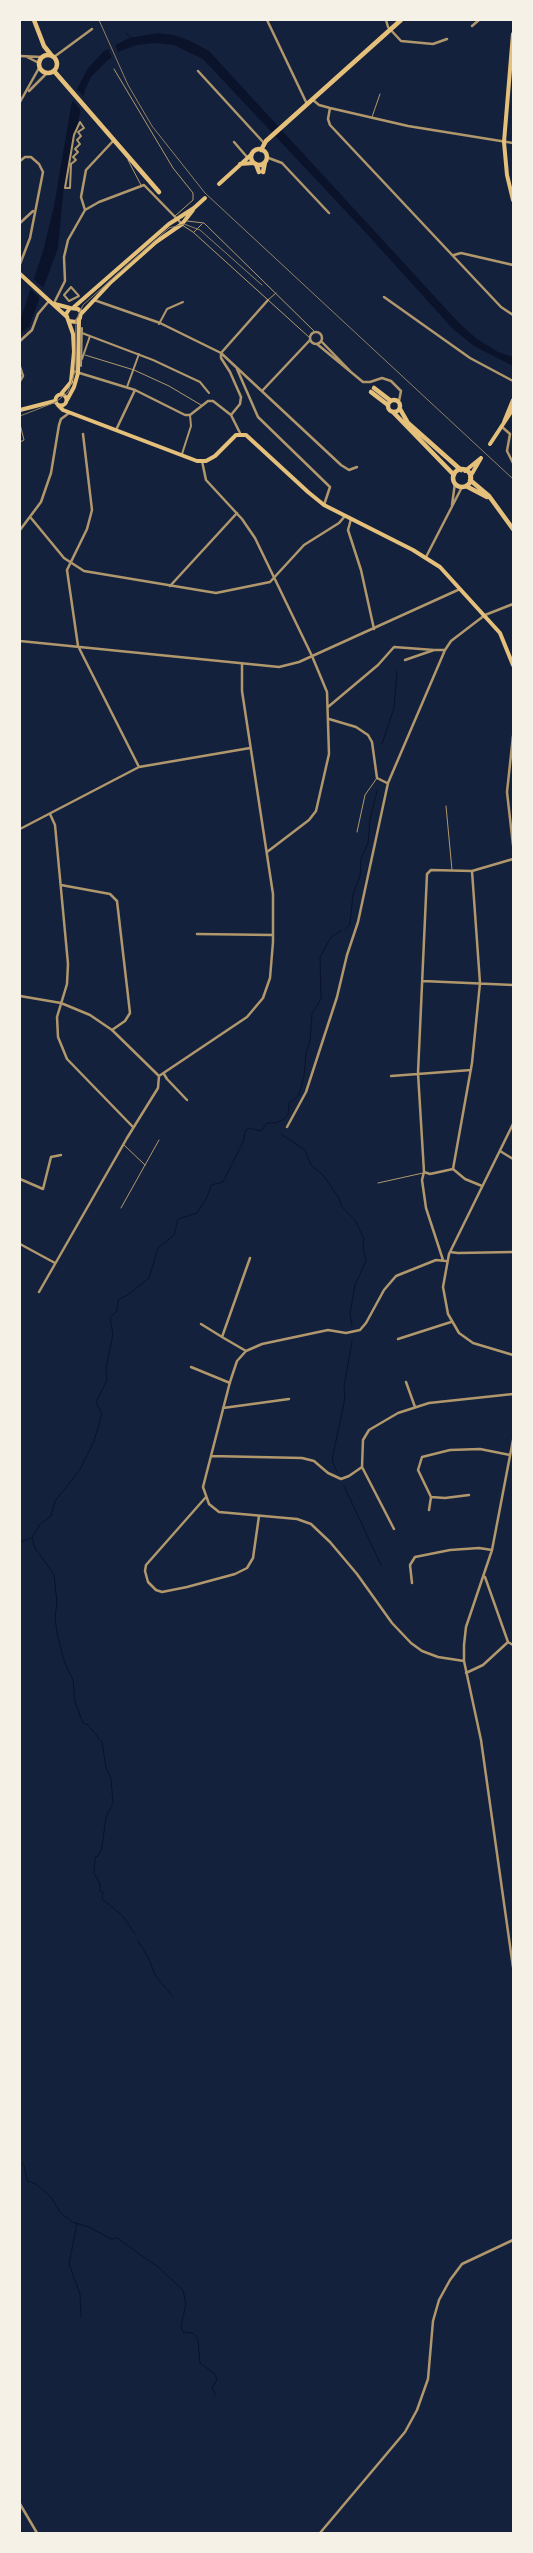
<!DOCTYPE html>
<style>
body{margin:0}
#map{position:relative;width:533px;height:2553px;overflow:hidden;background:#14213d;font-family:"Roboto Condensed",sans-serif}
canvas{display:block}
.frame{position:absolute;inset:0;border:21px solid #f6f1e7;pointer-events:none}
</style>
<div id="map">
<canvas width="533" height="2553"></canvas>
<div class="frame"></div>
</div>
<script>
const context = document.querySelector('canvas').getContext('2d');
context.lineJoin = 'round';
function fillPath(path, color) { context.fillStyle = color; context.fill(path, 'evenodd'); }
const toPath = rows => new Path2D(rows.map(r => 'M' + r).join(''));
function trace(path, color, width, dash) { context.strokeStyle = color; context.lineWidth = width; context.lineCap = dash ? 'butt' : 'round'; context.setLineDash(dash || []); context.stroke(path); }
fillPath(toPath([
 [157,33,174,35,188,40,209,51,459,323,477,339,498,352,513,357,513,366,474,346,453,329,367,234,203,59,174,45,155,43,137,45,120,51,107,61,91,77,85,90,64,186,58,248,29,327,20,334,20,321,43,251,54,206,71,106,77,89,88,68,104,51,129,38]
]), '#0b132b');
fillPath(toPath([
 [114,42,119,55,113,60,107,46],
 [75,87,85,98,82,112,71,98],
 [32,278,46,290,42,300,29,288]
]), '#14213d');
trace(toPath([
 [126,33,132,38],
 [382,744,394,708,397,671],
 [345,930,350,924,353,894,360,876,361,859,368,843,370,819,377,791],
 [281,1134,305,1150,311,1165,323,1175,339,1198,342,1207,355,1220,364,1239,363,1248,366,1261,355,1285,350,1314,352,1326],
 [337,1472,332,1460,345,1398,344,1387,352,1341],
 [344,1486,381,1565],
 [32,1538,35,1548,54,1575,57,1602,55,1617,57,1633,64,1661,73,1680,75,1702,83,1723,88,1725,102,1742,106,1768,111,1779,113,1803,106,1817,102,1847,98,1856,95,1857,94,1873,100,1884,100,1891,103,1892,102,1899,122,1915,135,1934],
 [20,1542,32,1538,40,1524,51,1516,55,1501,79,1471,94,1441,102,1414,96,1402,107,1380,106,1368,113,1334,110,1318,117,1311,118,1300,129,1294,149,1278,158,1248,174,1235,178,1219,197,1213,207,1197,211,1185,223,1182,244,1140,245,1131,250,1128,261,1131,267,1123,276,1123,284,1119,288,1115,289,1103,299,1095,304,1076,306,1053,310,1041,312,1014,321,999,320,957,331,937,342,930],
 [138,1941,149,1959,155,1975,173,1997],
 [20,2162,24,2165,27,2181,36,2184,51,2197,60,2212,72,2222,89,2227,111,2239,117,2238,158,2267,183,2290,186,2304,181,2326,183,2332,193,2333,198,2339,200,2363,215,2374,217,2380,212,2388,216,2396],
 [77,2223,69,2264,80,2294,81,2317]
]), '#0b132b', 1);
trace(toPath([
 [114,69,173,168,193,193,193,200,175,216],
 [372,117,380,94],
 [128,160,141,185],
 [187,221,204,223,315,332],
 [182,225,193,232,310,338],
 [194,232,202,224],
 [268,300,276,293],
 [85,355,134,370,169,386,201,405],
 [20,424,24,440,20,442],
 [446,806,452,870],
 [357,832,365,795,377,778],
 [124,1145,145,1165],
 [378,1183,423,1173],
 [121,1208,159,1140]
]), '#b1986c', 1);
trace(toPath([
 [80,122,84,128,78,132,81,136,77,140,80,144,75,149,78,152,73,157,76,160,71,164,70,188,65,188,74,135,80,122],
 [71,287,79,296,69,301,64,295,71,287],
 [159,324,167,309,183,302],
 [82,333,153,360,200,382,209,393],
 [82,359,90,336],
 [81,366,82,328],
 [127,387,139,354],
 [182,454,191,426,190,415]
]), '#b1986c', 2);
trace(toPath([
 [267,20,307,104],
 [386,20,388,27,401,41,433,44,447,39],
 [472,26,479,20],
 [20,56,42,57],
 [27,57,39,63],
 [54,57,92,29],
 [198,71,264,143],
 [29,91,47,73],
 [313,100,319,105,330,108,408,126,513,143],
 [20,102,39,68],
 [330,108,328,119,330,125,501,307,513,315],
 [234,142,247,157],
 [266,157,282,163,329,213],
 [20,161,25,157,31,157,39,164,43,172,30,238,20,264],
 [85,210,81,197,86,170,114,140],
 [20,223,33,211],
 [454,255,461,253,513,265],
 [384,297,470,358,513,381],
 [94,300,160,323,221,353,341,465,349,470,357,467],
 [54,303,65,281,64,257,68,240,85,210,99,202,144,185,182,224],
 '310 338a6 6 0 1 1 12 0a6 6 0 1 1-12 0Z',
 [20,341,32,330,38,314,49,301],
 [321,341,352,373],
 [317,344,363,382,370,382,382,378,391,381,401,391,399,401],
 [20,367,23,376,20,381],
 [237,369,258,417,330,487,324,505],
 [73,371,135,390,185,415,190,415,208,401,213,401,231,415,240,433],
 [262,391,310,340],
 [231,415,240,404,241,397,230,372,221,358,221,353,268,300],
 [501,426,510,434,507,451,513,463],
 [116,430,135,390],
 [83,434,92,510,87,529,67,570,78,646,139,767],
 [202,461,206,480,242,519,255,538,312,656,327,692,329,754,316,811,309,820,267,852],
 [452,505,455,483],
 [31,518,64,558,84,571,216,593,270,582,304,545,339,523,345,516],
 [351,519,348,530,361,570,374,629],
 [20,530,41,502,51,473,59,425,61,419,69,413],
 [426,557,462,487],
 [170,586,237,513],
 [20,641,279,667,299,662,460,589],
 [405,660,434,650,445,650],
 [328,707,378,665,394,647,434,650],
 [329,719,356,727,368,735,372,742,377,778,387,783],
 [513,736,507,792,513,845],
 [50,814,55,825,68,964,67,984,57,1017,58,1037,67,1059,133,1127],
 [20,829,139,767,250,748],
 [61,885,110,894,117,901,130,1013,125,1021,112,1030],
 [197,934,273,935],
 [423,981,513,985],
 [20,996,61,1003,90,1015,112,1030,159,1076],
 [164,1074,167,1079,187,1100],
 [159,1076,247,1017,263,998,270,978,273,942,273,894,242,691,242,664],
 [391,1076,471,1070],
 [513,1124,449,1254,443,1287,448,1314,459,1333,473,1343,513,1355],
 [287,1127,306,1092,337,997,347,955,358,922,388,783,445,650,451,641,485,615,513,604],
 [500,1151,513,1159],
 [453,1169,472,1063,480,983,472,871],
 [453,1169,465,1179,482,1186],
 [424,1172,430,1174,453,1169],
 [20,1179,43,1189,51,1157,61,1155],
 [20,1244,55,1263],
 [450,1252,458,1253,513,1252],
 [443,1260,426,1208,422,1180,424,1172,418,1073,427,874,431,870,472,871,513,859],
 [446,1261,436,1260,396,1276,384,1290,366,1323,360,1330,346,1333,328,1330,262,1344,246,1351,237,1361,230,1382,203,1487,209,1504,219,1512,297,1519,311,1524,330,1542,357,1574,392,1623,411,1643,422,1651,438,1657,464,1661],
 [39,1292,127,1138,158,1088,159,1076],
 [201,1324,222,1337],
 [398,1339,451,1322],
 [246,1351,222,1337,250,1258],
 [191,1367,230,1383],
 [406,1382,415,1407],
 [223,1408,289,1399],
 [513,1440,492,1550,466,1627,464,1645,464,1661,481,1740,513,1967],
 [211,1456,302,1458,314,1461,328,1473,341,1479,349,1476,362,1467],
 [469,1495,445,1498,431,1497,418,1470,422,1457,450,1450,480,1449,510,1455],
 [206,1497,146,1565,145,1571,148,1582,156,1590,162,1592,187,1587,235,1574,247,1568,253,1558,259,1516],
 [429,1510,431,1497],
 [394,1529,362,1467,363,1440,369,1430,398,1413,429,1403,513,1394],
 [485,1577,508,1642,513,1645],
 [412,1583,410,1565,415,1557,450,1550,479,1548,492,1550],
 [466,1673,483,1665,508,1642],
 [20,2504,37,2533],
 [320,2533,405,2432,417,2410,428,2379,433,2321,439,2300,450,2280,462,2264,513,2240]
]), '#b1986c', 2.5);
trace(toPath([
 [513,34,504,142,507,175,513,200],
 [240,164,254,163],
 [219,184,252,154],
 [20,274,67,317],
 [55,304,70,308],
 [74,307,169,224,194,208,205,198],
 [81,314,111,282,156,242,182,224,193,210],
 [61,394,71,382,74,352,73,334,66,314,70,308,78,309,81,312,80,318,76,322,69,321],
 '55.5 400a5.5 5.5 0 1 1 11 0a5.5 5.5 0 1 1-11 0Z',
 [67,400,74,387,78,373,79,320],
 [58,405,63,410,197,461,206,461,215,456,236,435,246,435,308,492,324,505,413,550,440,567,500,633,513,665],
 [20,410,55,401],
 [504,422,513,400],
 [490,444,513,409],
 [465,471,481,458],
 [470,477,481,458]
]), '#e5c07b', 4);
trace(toPath([
 [34,20,44,46,52,56],
 '39 64a9 9 0 1 1 18 0a9 9 0 1 1-18 0Z',
 [54,71,159,192],
 '251 157a8 8 0 1 1 16 0a8 8 0 1 1-16 0Z',
 [261,150,266,141,401,20],
 [256,164,259,172],
 [263,172,265,162],
 [374,388,391,401],
 [371,392,388,405],
 '388 406a6 6 0 1 1 12 0a6 6 0 1 1-12 0Z',
 [400,409,408,423,461,470],
 [393,412,454,475],
 '453 478a9 9 0 1 1 18 0a9 9 0 1 1-18 0Z',
 [470,480,489,496,513,529],
 [466,486,487,497]
]), '#e5c07b', 4.5);
trace(toPath([
 [99,20,128,85,152,126,205,193,513,479],
 [20,416,56,402,68,392,75,372,76,320,83,305,169,228,184,224,200,230,262,285]
]), '#918062', 1);
</script>
